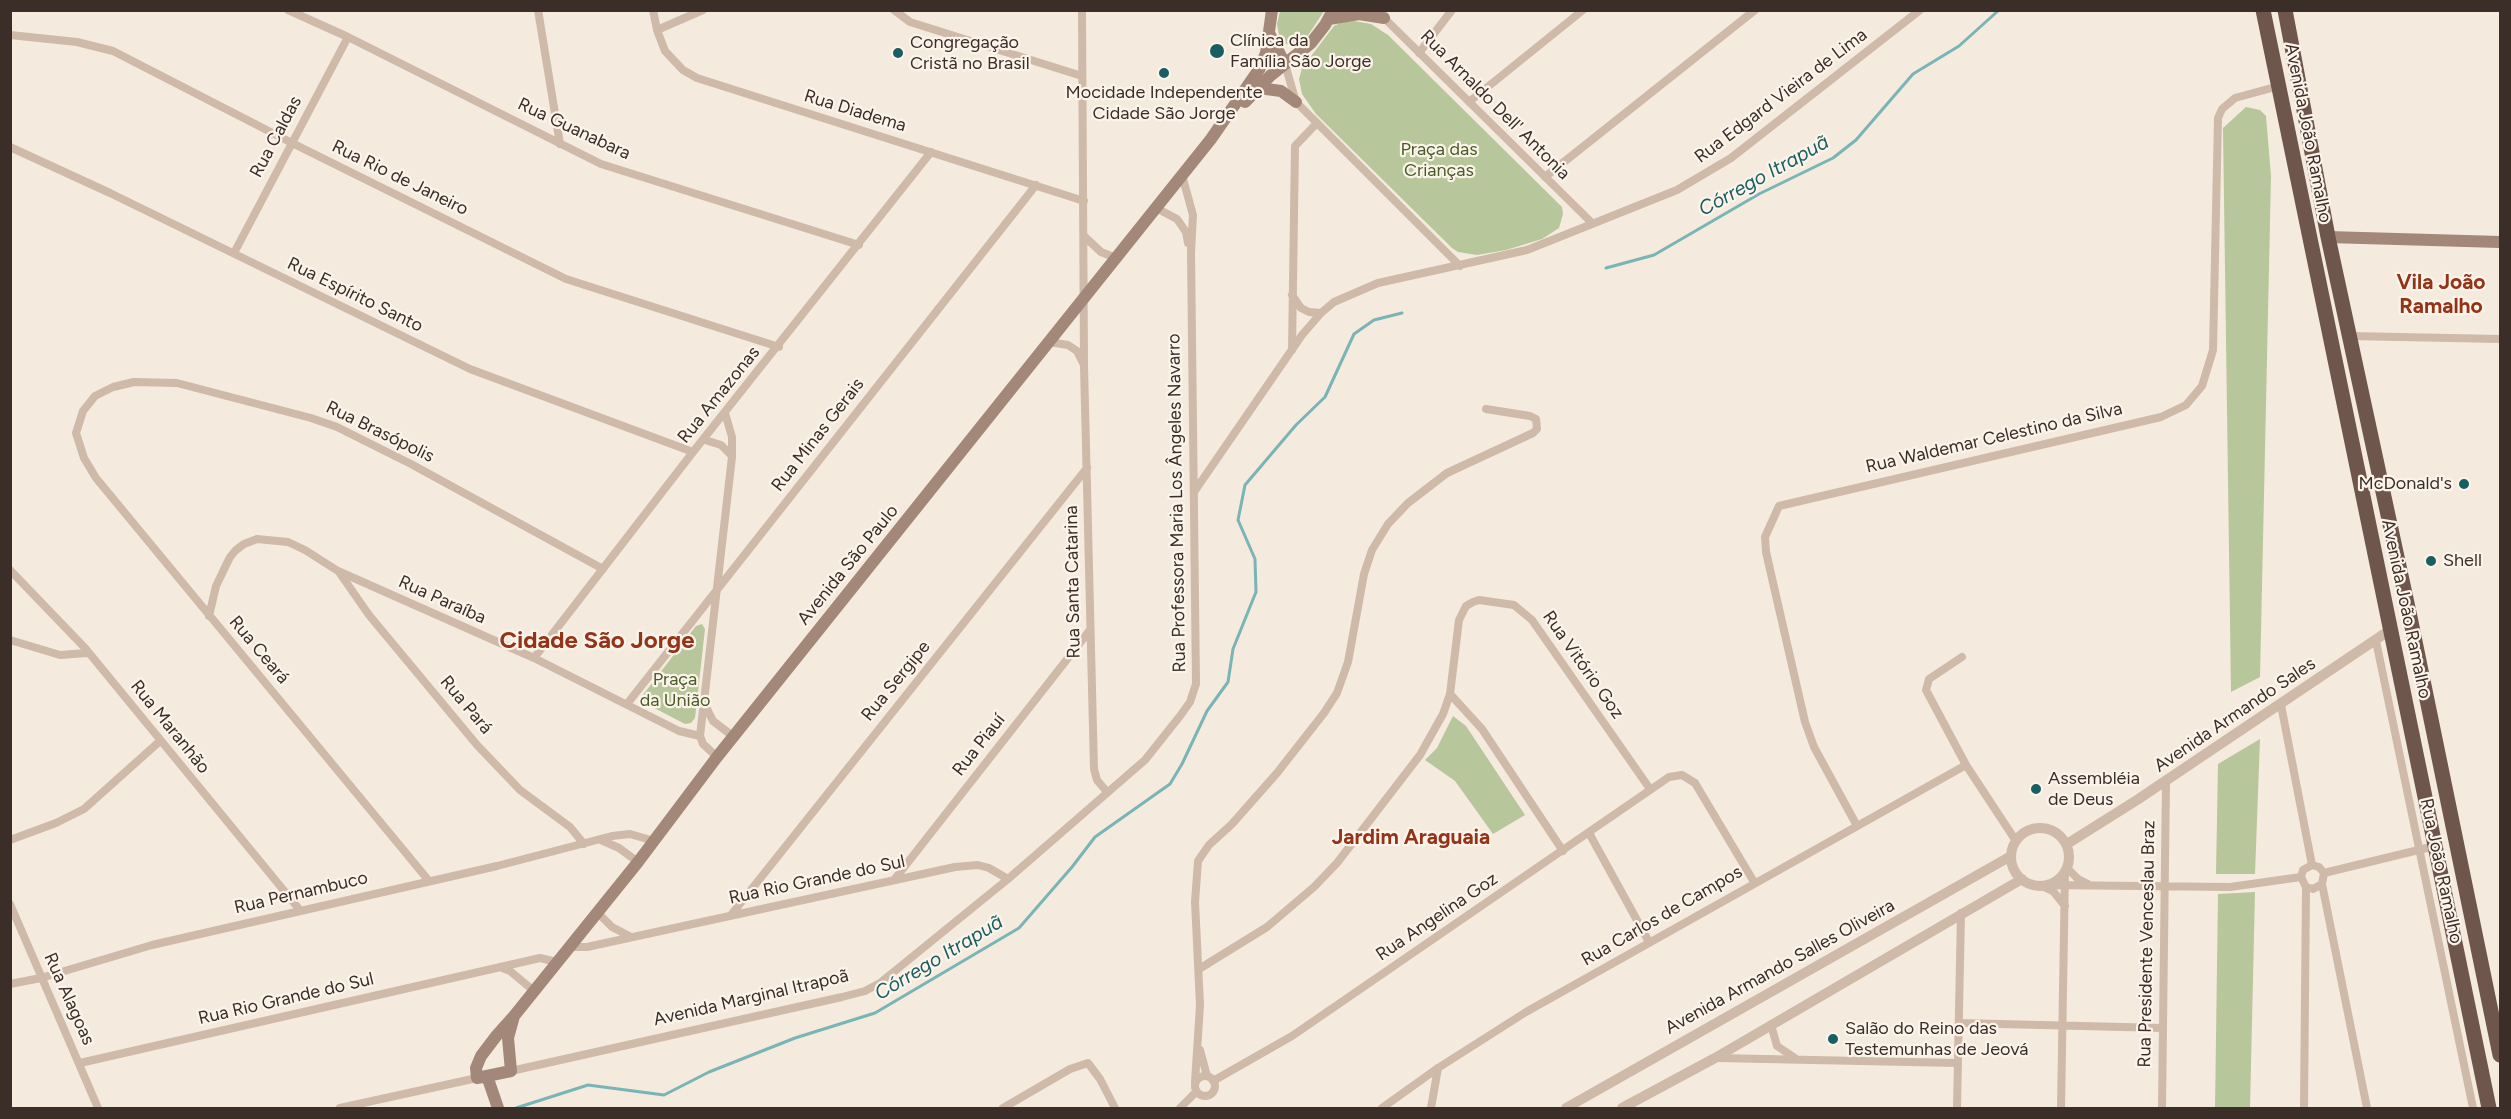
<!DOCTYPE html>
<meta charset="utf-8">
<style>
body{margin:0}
#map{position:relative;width:2511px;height:1119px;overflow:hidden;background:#f5eade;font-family:Figtree,sans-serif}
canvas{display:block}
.frame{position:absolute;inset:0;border:12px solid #3b2e29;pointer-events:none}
</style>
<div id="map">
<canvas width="2511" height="1119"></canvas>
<div class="frame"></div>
</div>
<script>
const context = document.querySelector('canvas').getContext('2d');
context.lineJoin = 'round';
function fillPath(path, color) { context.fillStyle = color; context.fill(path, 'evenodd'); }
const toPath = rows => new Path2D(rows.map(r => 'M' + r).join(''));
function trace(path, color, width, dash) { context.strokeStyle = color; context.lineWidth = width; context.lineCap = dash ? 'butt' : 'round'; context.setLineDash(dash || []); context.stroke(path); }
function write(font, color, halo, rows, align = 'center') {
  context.font = font + ' Figtree,sans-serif'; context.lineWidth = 4.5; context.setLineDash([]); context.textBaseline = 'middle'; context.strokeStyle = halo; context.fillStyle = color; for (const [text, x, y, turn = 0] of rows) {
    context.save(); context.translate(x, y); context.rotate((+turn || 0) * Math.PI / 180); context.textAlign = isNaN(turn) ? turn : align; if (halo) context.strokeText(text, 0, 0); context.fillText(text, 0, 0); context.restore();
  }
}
fillPath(toPath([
 [1280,11,1280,10,1324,11,1307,37,1293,46,1286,44,1279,35,1277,24],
 [1354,21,1371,24,1388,35,1562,207,1563,214,1559,228,1542,239,1506,250,1477,255,1458,252,1452,248,1316,114,1302,94,1299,79,1302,68,1334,26,1342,22],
 [2246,107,2260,110,2266,116,2271,176,2260,677,2231,692,2223,128],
 [702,624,705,629,695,718,691,723,685,724,639,700,696,626],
 [1453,716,1466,726,1525,815,1493,834,1455,781,1425,760,1437,748],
 [2260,739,2255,874,2216,874,2218,764],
 [2255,892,2250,1108,2215,1108,2218,894]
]), '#b8c69b');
trace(toPath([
 [1606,268,1654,255,1759,194,1833,158,1856,140,1913,74,1959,46,1999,10],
 [516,1108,588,1085,664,1095,709,1072,795,1038,875,1013,1019,928,1072,867,1095,837,1170,784,1182,764,1207,711,1228,682,1233,649,1256,592,1255,559,1238,520,1245,485,1296,425,1325,397,1354,334,1374,320,1402,313]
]), '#79b4b6', 3);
trace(toPath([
 [288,10,348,37,601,164,859,245],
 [538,10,560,144],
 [653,10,657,30,665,51,683,70,697,78,1084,201],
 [894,10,910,22,1082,76],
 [1082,10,1084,366,1094,769,1097,780,1107,792],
 [1376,10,1591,222],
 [657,30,703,10],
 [10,35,77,42,113,51,292,143,566,279,779,347],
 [1419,53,1452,10],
 [1285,64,1296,102,1460,266],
 [1469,102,1583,10],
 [10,147,110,193,470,369,693,452],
 [1545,177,1755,10],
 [1156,208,1177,219,1186,232,1188,243],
 [1085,237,1101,252,1116,258],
 [234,253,348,37],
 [1292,295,1301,308,1309,312,1321,313],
 [2349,336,2500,339],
 [1049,342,1068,345,1077,351,1083,363],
 [1292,350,1295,146,1317,123],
 [705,440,721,445,732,456],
 [1194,492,1302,335,1321,313,1334,302,1378,283,1527,250,1677,190,1731,158,1920,10],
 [10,570,85,648,299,909],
 [339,572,369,615,477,745,520,790,570,827,584,844],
 [209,616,216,586,230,557,236,550,244,544,257,539,288,542,305,550,338,571,534,658,679,731,700,736],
 [10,640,60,655,87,653],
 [2376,641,2473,1108],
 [1962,657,1929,679,1926,690,1966,765,2016,841],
 [534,658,693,452,931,152],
 [1450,694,1482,729,1563,851],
 [627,704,1036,185],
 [705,705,713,721,734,737],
 [2281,705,2312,865],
 [717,757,703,744,700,736,732,457,732,437,725,413],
 [1856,824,1814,747,1805,722,1766,552,1765,537,1779,506,2161,417,2186,405,2202,386,2213,350,2218,118,2222,109,2235,98,2279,86],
 [1589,833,1649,942],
 [10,840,56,823,84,809,160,741],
 [601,840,619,848,638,862],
 [2067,868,2078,879,2088,884],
 [2324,873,2435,846],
 [894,880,1090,630],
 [429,881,96,478,84,458,76,433,83,411,95,396,113,387,134,382,177,383,311,418,337,427,411,464,603,569],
 [2322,884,2313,889,2306,887,2301,877,2303,870,2312,865,2319,867,2324,873,2322,884,2367,1108],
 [2048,885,2230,887,2301,877],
 [2042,886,2053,891,2065,906],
 [10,904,98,1108],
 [597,912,612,927,631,937],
 [731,915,1087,468],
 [569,947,587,947,955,867,978,865,989,868,1008,879],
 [500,967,510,971,534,991],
 [1199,969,1267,927,1314,887,1337,863,1420,755,1443,714,1450,694,1459,620,1466,606,1473,602,1479,600,1514,605,1532,620,1650,789],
 [10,984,41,978,152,945,497,866,612,836,630,834,654,841],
 [1959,1023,2163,1028],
 [1771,1025,1777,1046,1795,1058],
 [1200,1050,1207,1076],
 [1716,1058,1958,1063],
 [80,1063,540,958,557,962],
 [511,1071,842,997,865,991,880,983,1008,879,1145,760,1180,716,1190,702,1196,684,1191,252,1193,215,1182,175],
 '1195 1086a10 10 0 1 1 20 0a10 10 0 1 1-20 0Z',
 [1213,1081,1292,1036,1669,777,1682,775,1695,783,1754,882],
 [1195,1082,1200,1005,1195,902,1198,861,1209,845,1232,824,1277,773,1324,713,1337,693,1348,662,1364,574,1372,550,1388,524,1408,503,1447,473,1533,433,1537,429,1536,419,1530,416,1486,409],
 [340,1108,477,1078],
 [1003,1108,1070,1069,1088,1063,1100,1079,1115,1108],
 [1180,1108,1196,1092],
 [1382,1108,1438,1068,1526,1012,1966,765],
 [1431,1108,1438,1068],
 [1957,1108,1961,913],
 [2061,1108,2065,872],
 [2162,1108,2166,781],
 [2304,1108,2306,887]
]), '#cfb9a8', 8);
trace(toPath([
 '2011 857a29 29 0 1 1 58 0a29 29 0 1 1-58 0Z',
 [2067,844,2137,800,2390,630],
 [1566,1108,2011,856],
 [1622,1108,1715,1058,2022,879]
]), '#cfb9a8', 10);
trace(toPath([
 [1329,19,1359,14,1384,18],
 [1270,35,1285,64],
 [1259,88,1281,91,1296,102],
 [1245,102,1270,76,1311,43,1325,25,1333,10],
 [2328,237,2500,242],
 [514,1016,508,1038,511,1071,477,1078,476,1068,481,1056,497,1035,514,1016,638,862,717,757,1211,139,1260,68,1266,53,1272,10],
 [487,1076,498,1108]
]), '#a38778', 12);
trace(toPath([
 [2263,10,2489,1108],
 [2285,10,2328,237,2410,617,2500,1055]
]), '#6e564c', 15);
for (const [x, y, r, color] of [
 [1217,51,8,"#195e62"],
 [898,53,6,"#195e62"],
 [1164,73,6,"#195e62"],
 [2464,484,6,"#195e62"],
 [2431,561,6,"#195e62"],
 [2036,789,6,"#195e62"],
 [1833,1039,6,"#195e62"]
]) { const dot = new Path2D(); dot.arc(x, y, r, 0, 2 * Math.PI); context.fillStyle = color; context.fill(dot); trace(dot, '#fcf4eb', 2); }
write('18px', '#3b2e29', '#fcf4eb', [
 ["Clínica da",1230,41],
 ["Família São Jorge",1230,62],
 ["Congregação",910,43],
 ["Cristã no Brasil",910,64],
 ["Mocidade Independente",1164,93,"center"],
 ["Cidade São Jorge",1164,114,"center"],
 ["McDonald's",2452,484,"right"],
 ["Shell",2443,561],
 ["Assembléia",2048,779],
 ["de Deus",2048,800],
 ["Salão do Reino das",1845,1029],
 ["Testemunhas de Jeová",1845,1050]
], 'left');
write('18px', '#3b2e29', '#fcf4eb', [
 ["Rua Edgard Vieira de Lima",1781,96,-37],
 ["Rua Arnaldo Dell' Antonia",1495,105,45],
 ["Rua Diadema",855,111,17],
 ["Rua Guanabara",574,129,25],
 ["Avenida João Ramalho",2308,133,79],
 ["Rua Caldas",276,137,-62],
 ["Rua Rio de Janeiro",400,178,26],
 ["Rua Espírito Santo",355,295,26],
 ["Rua Amazonas",719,395,-51],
 ["Rua Brasópolis",380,432,26],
 ["Rua Minas Gerais",818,435,-52],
 ["Rua Waldemar Celestino da Silva",1994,438,-13],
 ["Rua Professora Maria Los Ângeles Navarro",1177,503,-91],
 ["Avenida São Paulo",848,565,-51],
 ["Rua Santa Catarina",1073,582,-91],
 ["Rua Paraíba",442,600,24],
 ["Avenida João Ramalho",2406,609,78],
 ["Rua Ceará",259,650,50],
 ["Rua Vitório Goz",1583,665,55],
 ["Rua Sergipe",896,681,-51],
 ["Rua Pará",466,705,50],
 ["Avenida Armando Sales",2235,715,-34],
 ["Rua Maranhão",170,727,51],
 ["Rua Piauí",979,745,-52],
 ["Rua João Ramalho",2441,871,78],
 ["Rua Rio Grande do Sul",817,880,-12],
 ["Rua Pernambuco",301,893,-13],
 ["Rua Carlos de Campos",1662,916,-30],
 ["Rua Angelina Goz",1437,917,-34],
 ["Rua Presidente Venceslau Braz",2147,944,-89],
 ["Avenida Armando Salles Oliveira",1780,967,-29],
 ["Avenida Marginal Itrapoã",751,998,-13],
 ["Rua Alagoas",69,999,66],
 ["Rua Rio Grande do Sul",286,999,-13]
]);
write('18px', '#4a5c29', '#fcf4eb', [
 ["Praça das",1439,150],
 ["Crianças",1439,171],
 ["Praça",675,680],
 ["da União",675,701]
]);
write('italic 20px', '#195e62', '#fcf4eb', [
 ["Córrego Itrapuã",1764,176,-29],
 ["Córrego Itrapuã",939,958,-31]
]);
write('bold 21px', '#933418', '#fcf4eb', [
 ["Vila João",2441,283],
 ["Ramalho",2441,307],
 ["Jardim Araguaia",1411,838]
]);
write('bold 24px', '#933418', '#fcf4eb', [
 ["Cidade São Jorge",597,641]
]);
</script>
